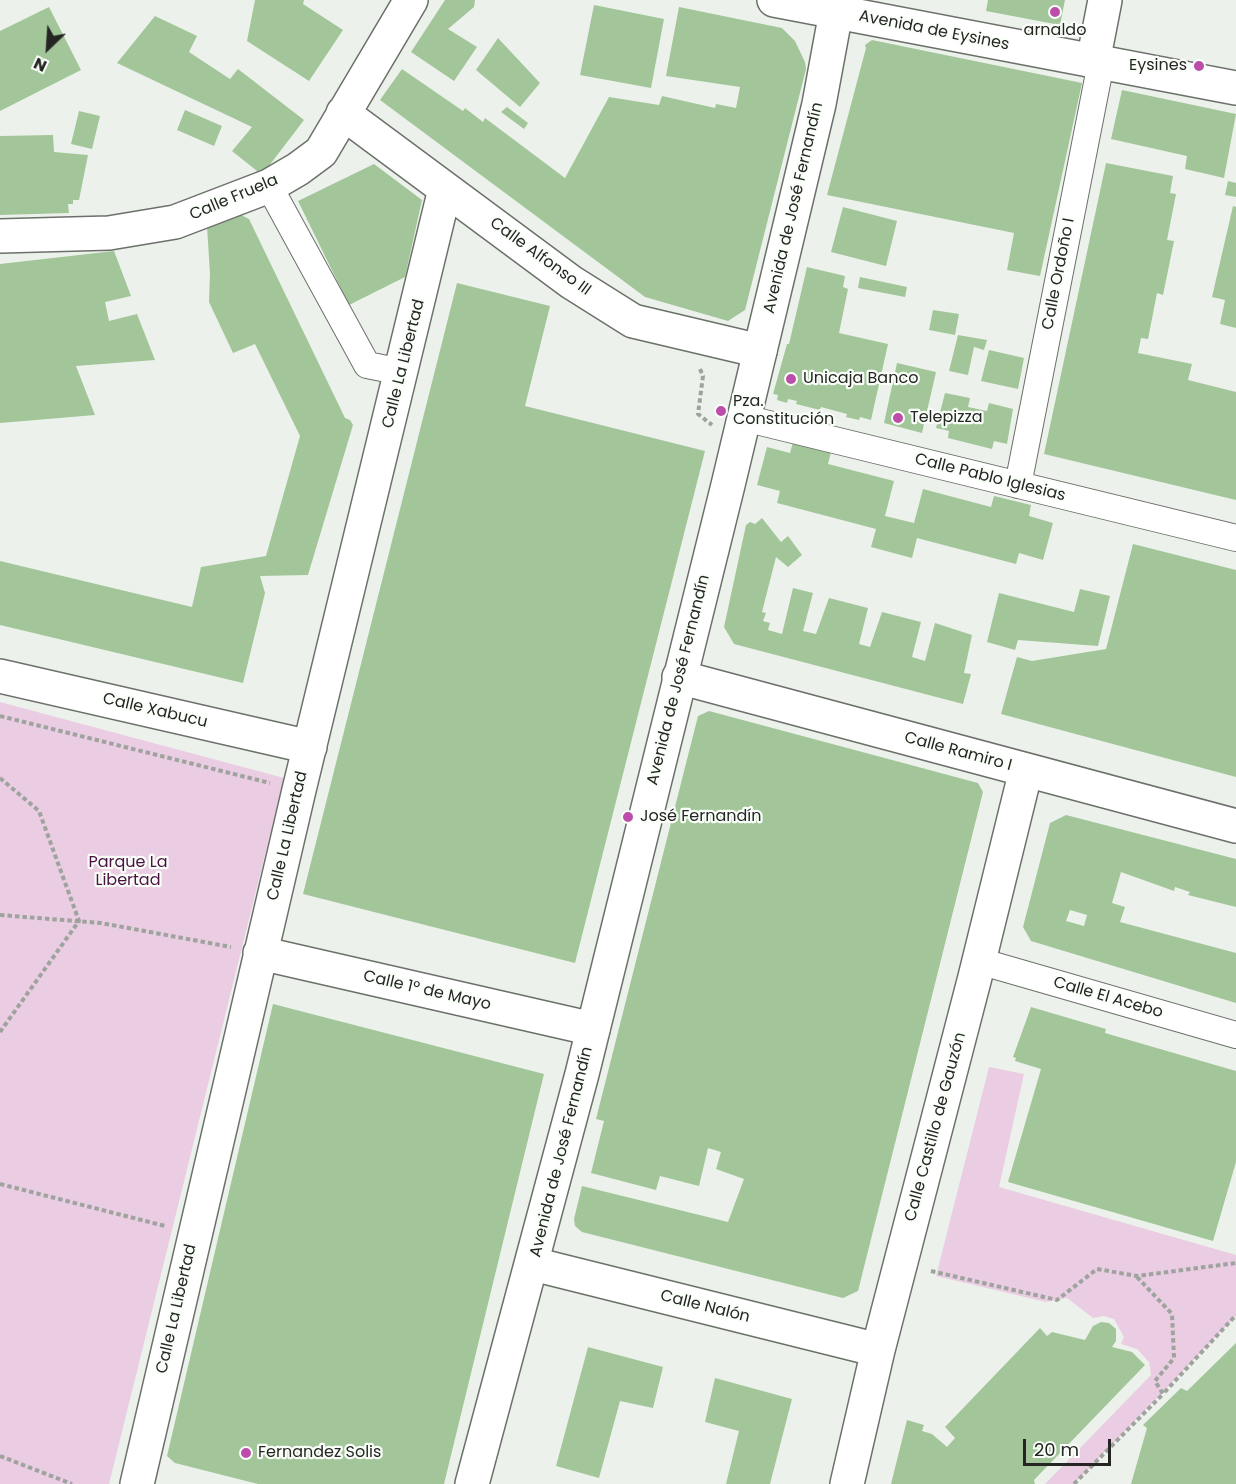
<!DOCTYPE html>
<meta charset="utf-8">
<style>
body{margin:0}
#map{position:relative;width:1236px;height:1484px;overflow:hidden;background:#ecf2eb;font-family:Poppins,sans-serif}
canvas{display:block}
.north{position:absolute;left:18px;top:18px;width:60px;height:60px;-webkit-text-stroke:4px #f9fff8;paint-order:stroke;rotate:205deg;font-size:16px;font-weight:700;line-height:24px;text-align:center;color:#252624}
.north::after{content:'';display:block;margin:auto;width:21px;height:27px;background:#252624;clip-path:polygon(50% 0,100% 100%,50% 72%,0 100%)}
.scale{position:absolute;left:1023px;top:1439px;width:88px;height:27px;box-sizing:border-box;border:3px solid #252624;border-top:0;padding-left:8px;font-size:18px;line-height:21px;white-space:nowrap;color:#252624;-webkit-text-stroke:4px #f9fff8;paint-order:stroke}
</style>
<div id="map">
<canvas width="1236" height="1484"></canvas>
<div class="north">N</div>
<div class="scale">20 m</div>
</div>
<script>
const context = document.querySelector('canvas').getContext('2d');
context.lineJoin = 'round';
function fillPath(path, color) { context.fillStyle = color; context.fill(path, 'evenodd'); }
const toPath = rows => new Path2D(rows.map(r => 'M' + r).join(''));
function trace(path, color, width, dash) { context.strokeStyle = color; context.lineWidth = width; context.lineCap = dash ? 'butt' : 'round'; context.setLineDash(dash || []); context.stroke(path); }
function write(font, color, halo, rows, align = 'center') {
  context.font = font + ' Poppins,sans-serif'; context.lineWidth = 4.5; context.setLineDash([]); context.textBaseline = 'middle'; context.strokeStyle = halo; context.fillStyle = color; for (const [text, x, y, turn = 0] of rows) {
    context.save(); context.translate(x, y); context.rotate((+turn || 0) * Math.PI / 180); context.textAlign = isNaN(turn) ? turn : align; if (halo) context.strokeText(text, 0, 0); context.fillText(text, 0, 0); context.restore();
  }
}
fillPath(toPath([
 [0,702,284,778,109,1484,0,1484],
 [989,1067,1024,1074,999,1187,1236,1255,1236,1316,1074,1484,1045,1484,1151,1375,1149,1362,1137,1349,1121,1344,1124,1337,1114,1319,1104,1316,1093,1318,1067,1298,1046,1302,936,1276]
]), '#eacce3');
fillPath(toPath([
 [255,0,304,0,303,4,343,30,309,81,247,41],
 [445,0,475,0,474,7,448,29,477,47,454,81,411,52],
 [988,0,1065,0,1060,25,986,11],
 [594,5,664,19,651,88,580,75],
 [49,7,81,70,0,111,0,31],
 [679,7,782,28,795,41,805,62,806,69,745,310,728,321,645,297,380,100,402,69,463,111,465,108,483,122,485,118,565,178,609,97,659,105,662,96,715,108,716,104,736,108,740,87,666,76],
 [155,16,197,36,189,52,230,79,238,69,304,120,262,175,232,151,252,127,117,63],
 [498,38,540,83,520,107,476,70],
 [872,40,1082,83,1040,276,1007,270,1014,233,827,195,866,48,865,45],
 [1122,90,1236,114,1224,178,1185,169,1187,156,1111,139],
 [507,107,528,123,524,129,501,112],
 [185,110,222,126,214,146,177,130],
 [79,111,100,116,92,149,71,144],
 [53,135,54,152,88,155,79,200,73,200,73,204,68,204,69,213,0,215,0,136],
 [1106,163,1173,176,1170,193,1176,194,1167,240,1174,241,1163,295,1157,293,1148,339,1141,338,1138,353,1192,364,1188,380,1236,392,1236,500,1044,454],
 [374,164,422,200,405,277,349,305,298,201],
 [1228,181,1236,183,1236,197,1225,195],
 [1233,206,1236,207,1236,328,1220,324,1225,300,1212,297],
 [843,207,897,221,886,266,831,252],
 [239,214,249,219,345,418,350,420,353,425,308,575,260,576,265,593,243,683,0,625,0,561,192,607,201,567,266,556,300,436,255,344,233,353,209,302,210,274,207,226],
 [114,251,131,296,105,302,109,321,137,314,155,360,76,366,95,415,0,423,0,264],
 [807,267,845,276,843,287,848,289,839,333,888,344,871,420,860,417,859,420,846,417,847,414,821,407,820,410,796,404,797,401,788,399,787,403,777,400,778,395,773,394,787,344,789,344],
 [860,277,907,287,905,297,858,288],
 [457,283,550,306,525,406,705,451,575,963,303,894],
 [933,310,959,314,955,335,929,330],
 [958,335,987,340,984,350,974,347,968,375,949,371],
 [989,350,1024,358,1018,389,981,381],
 [897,363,936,372,922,433,884,423],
 [945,393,970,398,968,407,987,411,989,403,1013,409,1007,444,994,441,992,449,948,438,949,431,936,428],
 [793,442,831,452,828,464,894,481,885,516,914,523,923,489,991,507,994,496,1031,505,1029,516,1053,523,1043,560,1019,553,1016,564,917,538,912,558,871,547,876,529,777,503,780,491,757,485,767,447,790,453],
 [762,518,781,542,788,536,802,555,788,567,776,557,762,612,766,613,763,621,770,623,768,630,782,634,793,588,813,593,803,631,816,634,829,598,868,608,859,644,870,647,882,612,921,622,912,657,925,661,935,623,972,635,964,673,971,674,963,704,734,644,724,627,746,525,750,522,755,524],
 [1133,544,1236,570,1236,777,1001,714,1017,657,1032,661,1106,649],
 [1080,589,1110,596,1098,646,1018,640,1015,650,987,642,999,593,1074,612],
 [709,711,978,783,983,792,858,1291,843,1298,582,1232,575,1226,574,1219,582,1186,728,1222,744,1179,716,1169,721,1152,708,1148,699,1186,660,1176,656,1190,591,1173,604,1121,596,1119,698,716],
 [1066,815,1236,859,1236,907,1188,895,1190,892,1175,887,1174,891,1121,872,1112,903,1125,907,1120,922,1236,953,1236,1003,1031,941,1023,927,1050,823],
 [1070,910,1087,915,1084,926,1066,921],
 [273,1004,544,1074,444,1484,258,1484,175,1463,167,1456],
 [1031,1007,1106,1029,1105,1033,1236,1071,1236,1162,1213,1241,1008,1182,1041,1069,1015,1061,1016,1058,1013,1057],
 [1101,1322,1109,1323,1116,1329,1116,1341,1112,1347,1132,1352,1145,1365,1034,1480,1035,1484,891,1484,907,1420,924,1425,922,1431,932,1434,947,1447,955,1438,945,1427,1040,1328,1047,1336,1052,1332,1085,1340,1093,1326],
 [1236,1343,1236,1484,1131,1484,1147,1428,1143,1425,1181,1388,1187,1391],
 [588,1347,663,1367,653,1408,620,1401,599,1478,556,1466],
 [715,1378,792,1399,770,1484,726,1484,739,1431,705,1422]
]), '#a2c699');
const pedestrian = toPath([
 [269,186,367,365,402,372],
 [744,418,1236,538],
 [1018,485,1101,63],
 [979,961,1236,1035]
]);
const minor = toPath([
 [1093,62,1105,0],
 [343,113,571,282,633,321,760,351],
 [0,236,109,233,175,222,269,186,298,169,321,152,411,0],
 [0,676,310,747],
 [679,677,1236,826],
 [260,953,593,1029],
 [533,1264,878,1350],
 [137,1484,299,790,445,189],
 [847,1484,878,1350,975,977,1026,770]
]);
const tertiary = toPath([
 [472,1484,582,1074,728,485,819,104,836,12]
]);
const primary = toPath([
 [774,0,1236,88]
]);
trace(pedestrian, '#6c706a', 28);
trace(minor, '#6c706a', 36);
trace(tertiary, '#6c706a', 36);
trace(primary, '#6c706a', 36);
trace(toPath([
 [700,369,703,376,698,414,712,425],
 [0,716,270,783],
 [0,778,39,811,79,921,0,1032],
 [0,915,101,923,231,947],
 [0,1184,165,1226],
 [931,1271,1057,1300,1097,1269,1137,1276,1236,1263],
 [1137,1277,1172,1314,1174,1358,1155,1381,1163,1394,1236,1315],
 [0,1456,72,1484],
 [1074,1484,1163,1394]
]), '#9fa39e', 4, [4.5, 3]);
trace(pedestrian, '#fff', 26);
trace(minor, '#fff', 33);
trace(tertiary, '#fff', 33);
trace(primary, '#fff', 33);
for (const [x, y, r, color] of [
 [1055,12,6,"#bc4daa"],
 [1199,66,6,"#bc4daa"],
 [791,379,6,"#bc4daa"],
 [721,411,6,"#bc4daa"],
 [898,418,6,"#bc4daa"],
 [628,817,6,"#bc4daa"],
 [246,1453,6,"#bc4daa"]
]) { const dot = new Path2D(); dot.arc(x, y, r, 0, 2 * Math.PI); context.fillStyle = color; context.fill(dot); trace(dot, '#f9fff8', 2); }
write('16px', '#252624', '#f9fff8', [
 ["Avenida de Eysines",934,31,11],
 ["Calle Fruela",234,198,-23],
 ["Avenida de José Fernandín",794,208,-77],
 ["Calle Alfonso III",540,257,36],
 ["Calle Ordoño I",1059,274,-79],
 ["Calle La Libertad",404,364,-76],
 ["Calle Pablo Iglesias",990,478,14],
 ["Avenida de José Fernandín",679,680,-76],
 ["Calle Xabucu",155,711,13],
 ["Calle Ramiro I",958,752,15],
 ["Calle La Libertad",288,836,-77],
 ["Calle 1º de Mayo",427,991,13],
 ["Calle El Acebo",1108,998,16],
 ["Calle Castillo de Gauzón",936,1127,-75],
 ["Avenida de José Fernandín",562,1152,-76],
 ["Calle Nalón",705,1307,14],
 ["Calle La Libertad",177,1309,-77]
]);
write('16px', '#252624', '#f9fff8', [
 ["arnaldo",1055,31,"center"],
 ["Eysines",1187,66,"right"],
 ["Unicaja Banco",803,379],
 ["Pza.",733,402],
 ["Constitución",733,420],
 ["Telepizza",910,418],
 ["José Fernandín",640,817],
 ["Fernandez Solis",258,1453]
], 'left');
write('16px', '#4a1241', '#f9fff8', [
 ["Parque La",128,863],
 ["Libertad",128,881]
]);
</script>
